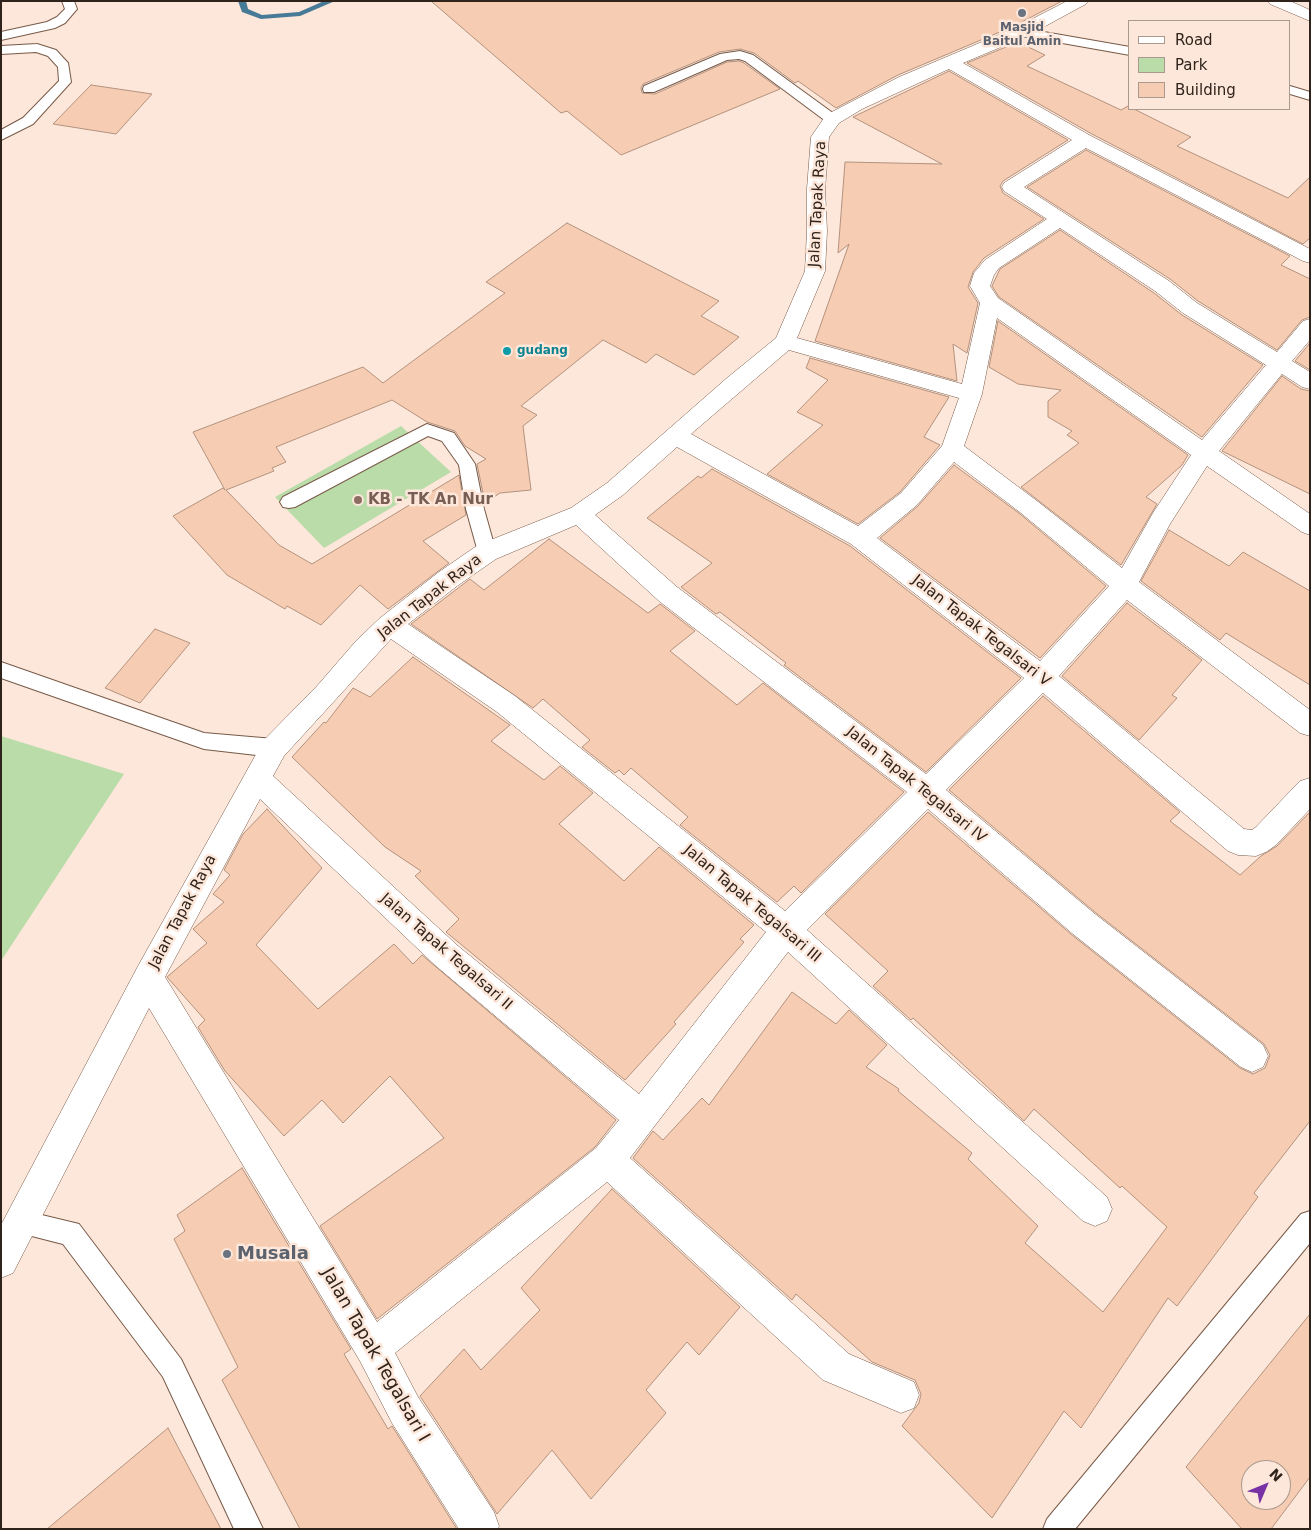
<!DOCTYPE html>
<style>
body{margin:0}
#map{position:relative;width:1311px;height:1530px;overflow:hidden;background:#fce7da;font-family:"DejaVu Sans",sans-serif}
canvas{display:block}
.frame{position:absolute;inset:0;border:2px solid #30231b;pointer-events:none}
.legend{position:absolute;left:1128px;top:20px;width:162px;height:90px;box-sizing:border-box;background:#fce7da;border:1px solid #aa998e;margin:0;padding:6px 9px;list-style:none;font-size:15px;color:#30231b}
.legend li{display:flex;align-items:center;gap:10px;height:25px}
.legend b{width:25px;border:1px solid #aa998e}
.north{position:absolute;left:1241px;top:1460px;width:50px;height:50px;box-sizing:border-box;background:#fce7da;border:1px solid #aa998e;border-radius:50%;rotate:45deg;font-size:14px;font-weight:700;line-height:20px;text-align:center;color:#30231b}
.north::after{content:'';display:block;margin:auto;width:18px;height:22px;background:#7932a5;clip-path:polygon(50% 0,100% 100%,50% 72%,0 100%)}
</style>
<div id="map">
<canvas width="1311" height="1530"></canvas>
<div class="frame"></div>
<ul class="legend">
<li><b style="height:6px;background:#fff"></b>Road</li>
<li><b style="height:14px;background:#badca9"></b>Park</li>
<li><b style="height:14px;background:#f6ccb2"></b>Building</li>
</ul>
<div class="north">N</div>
</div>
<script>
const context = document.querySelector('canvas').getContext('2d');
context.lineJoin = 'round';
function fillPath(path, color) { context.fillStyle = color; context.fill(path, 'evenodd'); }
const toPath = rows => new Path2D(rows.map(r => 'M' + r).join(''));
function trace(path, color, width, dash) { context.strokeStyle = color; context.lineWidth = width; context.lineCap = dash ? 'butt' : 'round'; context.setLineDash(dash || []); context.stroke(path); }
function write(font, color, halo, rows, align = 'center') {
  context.font = font + ' "DejaVu Sans",sans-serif'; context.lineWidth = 5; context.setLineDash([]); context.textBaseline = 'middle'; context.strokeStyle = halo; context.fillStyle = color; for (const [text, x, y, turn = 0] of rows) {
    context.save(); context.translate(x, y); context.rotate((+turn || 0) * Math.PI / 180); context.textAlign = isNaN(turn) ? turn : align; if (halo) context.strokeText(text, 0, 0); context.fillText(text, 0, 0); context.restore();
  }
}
fillPath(toPath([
 [401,426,451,472,324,548,275,497],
 [1,736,124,774,1,961]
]), '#badca9');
fillPath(toPath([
 [238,1,246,1,248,9,262,15,299,12,324,1,335,1,300,16,261,19,242,12,238,1]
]), '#467a96');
const building = toPath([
 [431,1,1062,1,1014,26,898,75,836,108,798,81,795,83,754,53,740,49,719,52,643,84,641,88,642,93,655,94,727,62,739,61,744,63,780,89,621,155,567,111,561,113,431,1],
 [1018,42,1045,55,1027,66,1121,110,1128,106,1130,109,1134,109,1166,125,1191,137,1177,146,1288,198,1310,177,1310,238,1303,244,1092,134,967,63,1018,42],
 [949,71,1068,140,1003,181,1000,186,1003,193,1044,219,984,258,973,272,968,287,978,303,967,353,953,344,957,381,815,341,849,244,838,253,845,162,942,164,853,117,949,71],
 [91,85,152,94,116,134,53,124,91,85],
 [1086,150,1290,256,1281,265,1310,279,1310,317,1302,320,1277,350,1198,301,1170,279,1027,187,1086,150],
 [567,223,719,301,701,316,739,337,694,375,656,354,646,363,603,340,521,406,537,415,523,426,531,490,500,493,485,503,477,464,486,459,465,446,455,431,427,422,392,400,276,447,286,462,272,468,274,471,226,490,279,545,312,564,459,475,466,515,423,541,449,563,388,609,360,585,321,625,287,606,285,609,227,575,173,516,223,488,225,490,193,432,363,367,383,383,505,293,486,282,567,223],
 [1060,230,1154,293,1182,315,1263,365,1202,437,999,297,992,286,1000,269,1060,230],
 [998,321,1188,455,1182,465,1146,497,1157,504,1121,565,1021,487,1079,443,1067,435,1072,431,1048,417,1048,401,1061,390,1018,384,989,367,998,321],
 [1310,343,1310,370,1295,361,1310,343],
 [810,358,949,397,924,437,940,445,900,492,858,524,767,474,823,425,797,412,828,380,806,368,810,358],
 [1282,376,1301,389,1310,391,1310,494,1222,451,1282,376],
 [954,465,1020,514,1106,586,1040,658,880,538,918,506,954,465],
 [712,469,850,546,1021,678,926,772,784,665,786,663,720,612,716,614,681,587,712,563,647,518,698,476,701,478,712,469],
 [1169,530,1229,566,1243,552,1310,591,1310,685,1226,633,1220,640,1141,581,1169,530],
 [549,539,648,613,660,604,695,631,670,651,737,705,763,683,904,792,801,893,794,886,777,902,680,825,688,817,631,768,624,775,619,770,615,773,582,747,590,740,543,699,533,708,411,624,470,579,484,590,549,539],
 [1127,603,1202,660,1172,695,1177,698,1139,740,1062,676,1127,603],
 [155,629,190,643,140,703,105,688,155,629],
 [413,657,510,725,491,741,544,780,560,766,593,793,559,824,624,881,659,847,754,925,740,939,744,942,674,1022,676,1024,625,1080,446,932,459,919,415,876,421,871,385,847,292,757,324,722,326,723,353,688,370,697,413,657],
 [1043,696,1180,812,1170,821,1240,875,1261,856,1277,846,1310,812,1310,1121,1254,1193,1258,1197,1177,1306,1168,1298,1081,1428,1064,1411,992,1518,902,1426,919,1403,921,1394,915,1380,872,1362,796,1294,792,1300,633,1158,653,1131,663,1140,702,1098,709,1105,792,992,836,1024,849,1010,887,1045,866,1067,899,1089,898,1091,972,1153,968,1159,1038,1226,1025,1243,1103,1312,1167,1227,1122,1186,1120,1188,1034,1109,1024,1121,913,1018,911,1020,873,986,888,971,825,914,928,812,1072,935,1240,1068,1253,1074,1265,1068,1270,1055,1264,1044,1096,913,949,790,1043,696],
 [267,809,322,868,256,945,318,1009,394,944,413,964,422,955,616,1120,595,1147,377,1319,320,1226,444,1138,390,1076,343,1123,322,1100,284,1136,225,1071,198,1027,205,1020,167,977,207,943,193,929,224,902,213,894,230,875,224,870,243,834,267,809],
 [242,1168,351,1349,344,1354,388,1429,392,1426,457,1529,300,1529,222,1380,238,1367,174,1239,185,1231,177,1215,242,1168],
 [612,1189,740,1307,699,1355,687,1342,646,1390,666,1413,591,1499,552,1450,497,1514,420,1396,464,1349,481,1370,540,1310,521,1288,612,1189],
 [1310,1314,1310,1477,1271,1529,1242,1529,1186,1467,1310,1314],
 [1251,1470,1281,1470,1281,1500,1251,1500,1251,1470],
 [168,1428,221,1529,47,1529,168,1428]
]);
fillPath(building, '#f6ccb2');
trace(building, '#b3927e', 1);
const lane = toPath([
 [62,1,74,1,77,9,65,23,55,28,1,40,1,32,47,22,57,17,65,9,62,1],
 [1021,28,1130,47,1130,55,1017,35,1015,32,1017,29,1021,28],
 [37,44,56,50,68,63,71,82,33,124,1,140,1,130,23,118,59,81,58,67,48,56,36,52,1,54,1,46,37,44],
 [740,51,753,55,837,116,839,119,837,122,827,122,745,61,739,59,727,60,654,92,644,92,643,89,644,86,720,54,740,51],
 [1290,86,1310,92,1310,100,1290,94,1290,86],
 [427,424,454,433,475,464,484,509,496,552,493,557,487,559,481,557,478,552,466,509,459,465,442,441,428,436,295,507,289,508,283,507,280,502,283,497,427,424],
 [1,662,204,733,274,739,281,742,284,748,281,754,274,757,204,749,1,678,1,662],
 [21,1210,79,1224,181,1359,263,1529,234,1529,163,1377,63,1244,12,1231,9,1222,12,1213,21,1210],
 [1310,1211,1310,1243,1075,1529,1043,1529,1047,1519,1301,1214,1310,1211]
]);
const street = toPath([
 [1067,1,1088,1,1086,4,1027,36,963,63,1091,136,1310,249,1310,263,1303,261,1086,148,1024,187,1169,281,1197,303,1277,352,1303,321,1310,319,1310,340,1292,361,1310,372,1310,389,1302,387,1282,374,1219,451,1310,514,1310,535,1302,532,1207,466,1170,524,1139,582,1310,710,1310,736,1300,733,1127,600,1059,676,1244,829,1252,830,1256,827,1300,781,1310,778,1310,809,1276,845,1266,852,1256,856,1238,855,1228,851,1043,693,946,790,1095,914,1263,1045,1268,1056,1263,1067,1252,1072,1241,1067,1073,934,928,809,807,930,1107,1197,1112,1209,1107,1221,1095,1226,1083,1221,788,952,630,1158,849,1354,914,1382,919,1395,914,1408,901,1413,823,1380,607,1182,395,1353,418,1397,494,1512,499,1526,498,1529,459,1529,392,1423,360,1361,149,1008,13,1273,1,1278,1,1225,137,968,264,740,317,686,356,641,380,618,439,572,478,545,571,508,607,483,727,378,776,338,805,271,807,231,807,189,811,137,826,115,899,77,1015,28,1067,1],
 [949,69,1072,140,1004,183,1002,187,1004,191,1047,219,985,260,974,273,970,286,980,303,962,384,797,338,825,271,827,231,825,189,829,137,839,123,862,109,949,69],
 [1060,228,1155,291,1183,313,1266,365,1202,440,998,298,990,286,994,275,999,268,1060,228],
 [997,318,1191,455,1153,513,1122,568,1037,501,964,446,982,394,997,318],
 [789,350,959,398,942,446,901,493,858,526,691,434,789,350],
 [677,447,851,544,1024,678,926,774,677,587,595,515,623,495,677,447],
 [954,462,1021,513,1109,586,1040,661,877,538,917,505,954,462],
 [576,525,659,601,907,792,785,911,515,696,408,624,457,586,496,559,576,525],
 [391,639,497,712,766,932,639,1094,458,946,273,776,284,756,391,639],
 [260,799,436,966,619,1120,596,1148,377,1322,165,977,260,799],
 [1268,1,1290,1,1310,10,1310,21,1270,4,1268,1]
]);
trace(lane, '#785a48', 2);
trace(street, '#785a48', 1);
fillPath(lane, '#fff');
fillPath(street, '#fff');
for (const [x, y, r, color] of [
 [1022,13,5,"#6b7280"],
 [507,351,5,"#0f9aa8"],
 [358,500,5,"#8d6e63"],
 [227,1254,5,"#6b7280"]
]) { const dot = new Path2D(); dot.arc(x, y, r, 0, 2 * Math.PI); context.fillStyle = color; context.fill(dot); trace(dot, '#fce7da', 2); }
write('bold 12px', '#5b616d', '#fce7da', [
 ["Masjid",1022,28],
 ["Baitul Amin",1022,42]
]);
write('bold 12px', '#0d838f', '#fce7da', [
 ["gudang",517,351]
], 'left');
write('15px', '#30231b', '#fce7da', [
 ["Jalan Tapak Raya",818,204,-87],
 ["Jalan Tapak Raya",430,597,-38],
 ["Jalan Tapak Tegalsari V",981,631,38],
 ["Jalan Tapak Tegalsari IV",916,785,39],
 ["Jalan Tapak Tegalsari III",752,904,40],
 ["Jalan Tapak Raya",183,912,-62],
 ["Jalan Tapak Tegalsari II",446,952,41]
]);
write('bold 15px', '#785e54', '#fce7da', [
 ["KB - TK An Nur",368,500]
], 'left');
write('bold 18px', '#5b616d', '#fce7da', [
 ["Musala",237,1254]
], 'left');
write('18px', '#30231b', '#fce7da', [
 ["Jalan Tapak Tegalsari I",375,1355,60]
]);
</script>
